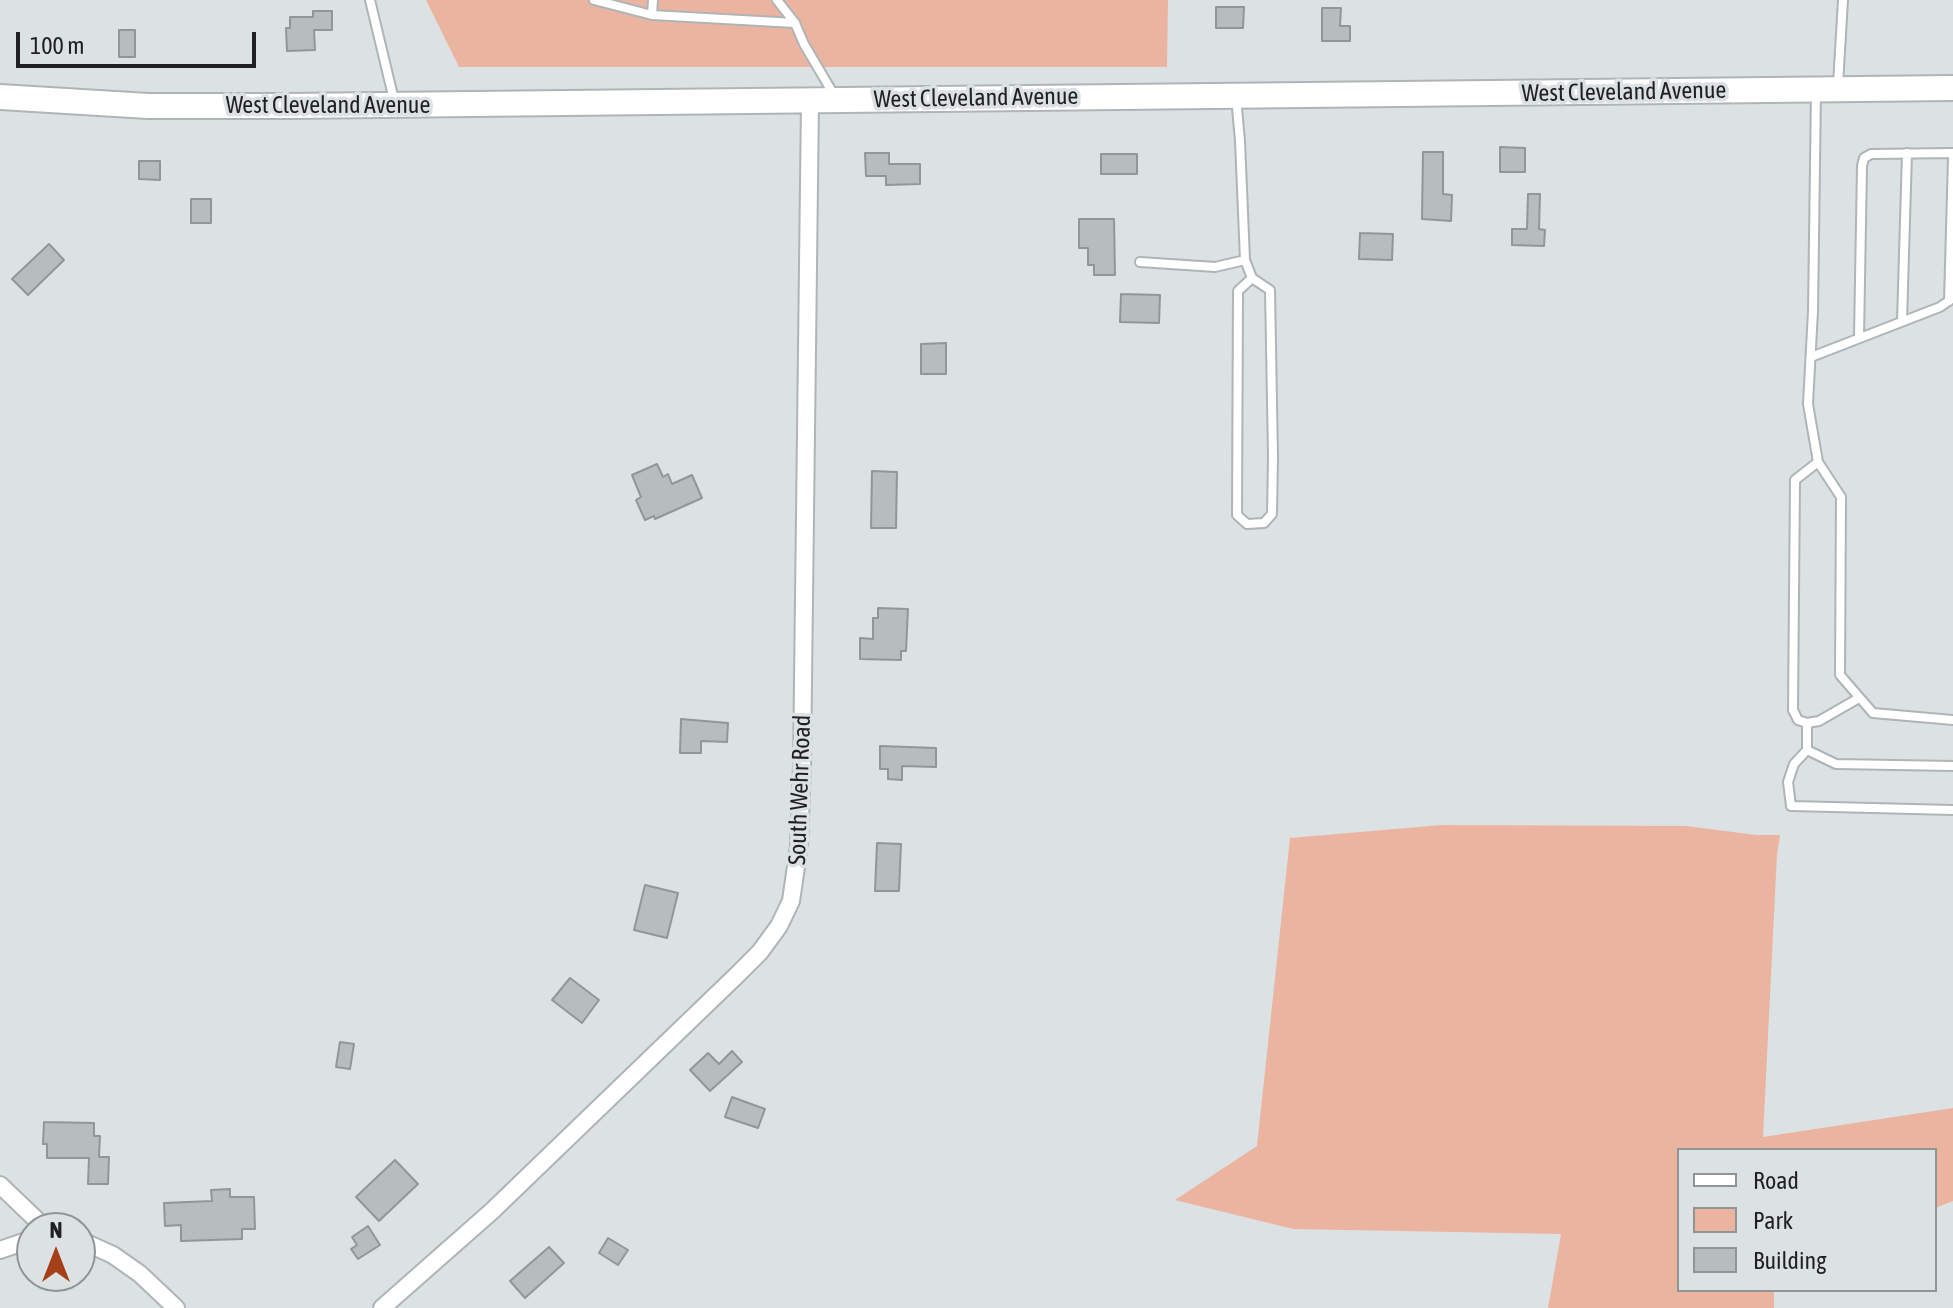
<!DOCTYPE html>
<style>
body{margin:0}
#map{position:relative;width:1953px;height:1308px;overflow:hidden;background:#dce1e3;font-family:"Asap Condensed",sans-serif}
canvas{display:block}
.legend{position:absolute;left:1677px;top:1148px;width:260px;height:144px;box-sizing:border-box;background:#dce1e3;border:2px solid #909495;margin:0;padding:10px 14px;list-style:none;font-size:24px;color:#1f2021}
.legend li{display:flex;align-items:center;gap:16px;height:40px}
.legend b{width:40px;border:2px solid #909495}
.north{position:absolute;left:16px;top:1212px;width:80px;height:80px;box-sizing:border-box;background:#dce1e3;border:2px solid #909495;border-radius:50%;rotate:0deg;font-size:22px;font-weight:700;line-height:32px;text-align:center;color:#1f2021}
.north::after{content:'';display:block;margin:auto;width:28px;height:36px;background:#a53f17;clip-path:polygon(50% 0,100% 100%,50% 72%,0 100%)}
.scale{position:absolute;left:16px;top:32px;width:240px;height:36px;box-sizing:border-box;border:4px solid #1f2021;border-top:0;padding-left:10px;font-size:24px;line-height:28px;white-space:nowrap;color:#1f2021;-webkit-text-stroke:6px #dce1e3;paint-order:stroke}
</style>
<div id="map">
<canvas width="1953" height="1308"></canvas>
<ul class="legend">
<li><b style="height:10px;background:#fff"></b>Road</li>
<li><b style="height:22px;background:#ebb4a1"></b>Park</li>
<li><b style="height:22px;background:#b7bcbe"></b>Building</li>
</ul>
<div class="north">N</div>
<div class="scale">100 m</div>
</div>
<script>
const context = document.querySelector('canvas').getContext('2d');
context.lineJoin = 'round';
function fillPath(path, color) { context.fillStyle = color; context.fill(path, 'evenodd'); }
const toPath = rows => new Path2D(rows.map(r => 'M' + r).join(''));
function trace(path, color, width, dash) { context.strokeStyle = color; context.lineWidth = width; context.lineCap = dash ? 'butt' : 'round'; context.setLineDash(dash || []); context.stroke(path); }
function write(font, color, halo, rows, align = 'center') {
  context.font = font + ' "Asap Condensed",sans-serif'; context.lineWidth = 7; context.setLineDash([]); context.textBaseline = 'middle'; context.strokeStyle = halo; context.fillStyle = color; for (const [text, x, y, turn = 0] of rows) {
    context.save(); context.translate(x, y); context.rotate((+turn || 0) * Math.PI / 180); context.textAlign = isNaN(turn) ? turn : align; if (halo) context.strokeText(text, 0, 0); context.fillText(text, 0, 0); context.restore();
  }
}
fillPath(toPath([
 [426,0,1168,0,1167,67,459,67],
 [1442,825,1686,826,1756,835,1780,835,1777,854,1763,1137,1953,1108,1953,1201,1935,1208,1935,1150,1679,1150,1679,1290,1774,1290,1774,1308,1548,1308,1561,1234,1293,1229,1175,1200,1257,1146,1290,838]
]), '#ebb4a1');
const building = toPath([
 [1216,7,1244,7,1243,28,1216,28,1216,7],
 [1322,8,1341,8,1340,26,1350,26,1350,41,1322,41,1322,8],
 [313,11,332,11,332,30,314,30,315,50,287,51,286,28,290,28,290,17,313,17,313,11],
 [119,30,135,30,135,57,119,57,119,30],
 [1500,147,1525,148,1525,172,1500,172,1500,147],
 [1423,152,1443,152,1443,194,1452,195,1451,221,1422,219,1423,152],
 [865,153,889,153,889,164,920,164,920,184,886,185,886,176,866,176,865,153],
 [1101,154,1137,154,1137,174,1101,174,1101,154],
 [139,161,160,161,160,180,139,179,139,161],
 [1528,194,1540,194,1539,229,1545,230,1544,246,1512,245,1512,229,1527,229,1528,194],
 [191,199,211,199,211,223,191,223,191,199],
 [1079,219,1114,219,1115,275,1094,275,1094,265,1088,265,1088,248,1079,248,1079,219],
 [1360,233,1393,234,1392,260,1359,259,1360,233],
 [49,244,64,260,28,295,12,279,49,244],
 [1121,294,1160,295,1159,323,1120,322,1121,294],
 [946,343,946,374,921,374,921,344,946,343],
 [657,464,663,477,668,474,672,484,692,475,702,498,655,519,654,516,645,520,636,500,641,497,632,475,657,464],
 [872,471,897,472,896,528,871,528,872,471],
 [878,608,908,609,906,651,901,651,901,660,860,659,860,638,873,639,873,618,878,618,878,608],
 [681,719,728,723,727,742,701,741,701,753,680,753,681,719],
 [880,746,936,748,936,767,902,766,902,780,888,779,888,769,880,769,880,746],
 [877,843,901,844,899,891,875,891,877,843],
 [645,885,678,893,667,938,634,930,645,885],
 [570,978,599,1000,582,1023,552,1000,570,978],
 [340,1042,354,1044,350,1069,336,1067,340,1042],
 [732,1051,742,1062,710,1091,690,1070,708,1053,719,1064,732,1051],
 [732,1097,765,1109,758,1128,725,1117,732,1097],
 [44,1122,94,1123,94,1136,100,1136,99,1157,109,1157,108,1184,88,1184,89,1158,47,1158,47,1144,43,1144,44,1122],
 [395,1160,418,1184,379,1221,356,1197,395,1160],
 [230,1189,230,1197,254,1197,255,1229,242,1229,242,1239,181,1241,181,1225,165,1226,164,1203,212,1201,211,1190,230,1189],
 [368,1226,380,1245,358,1259,351,1249,357,1245,352,1237,368,1226],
 [608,1238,628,1250,618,1265,599,1253,608,1238],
 [549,1247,564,1263,525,1298,510,1281,549,1247]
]);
fillPath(building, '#b7bcbe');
trace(building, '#929698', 2);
const lane = toPath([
 [370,0,394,100],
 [594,0,652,15],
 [653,0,652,15,795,23],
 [777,0,795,23,804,44,834,95],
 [1838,85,1843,0],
 [1816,91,1813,311,1808,404,1818,462,1841,497,1840,675,1873,713,1953,720],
 [1245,260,1252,278,1270,290,1273,457,1272,514,1264,523,1247,524,1237,515,1238,291,1252,278],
 [1140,262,1215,267,1245,260,1240,141,1236,97],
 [1949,301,1953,158],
 [1902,321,1907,153],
 [1859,337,1862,166,1864,158,1871,154,1953,153],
 [1811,357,1940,307,1953,298],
 [1818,462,1795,480,1793,710,1798,720,1807,723,1819,721,1859,698],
 [1807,723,1807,750,1836,764,1953,766],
 [1807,750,1794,764,1788,782,1791,806,1953,810]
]);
const street = toPath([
 [0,1185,45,1228],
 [80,1240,113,1255,140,1274,176,1308],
 [0,1250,32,1239],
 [382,1308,492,1211,737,975,760,952,779,926,791,901,799,846,802,764,810,100]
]);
const secondary = toPath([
 [0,97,148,106,288,106,1953,88]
]);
trace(lane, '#afb4b6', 12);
trace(street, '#afb4b6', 20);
trace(secondary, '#afb4b6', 28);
trace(lane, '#fff', 8);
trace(street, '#fff', 16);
trace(secondary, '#fff', 24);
write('24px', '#1f2021', '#dce1e3', [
 ["West Cleveland Avenue",1624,92,-1],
 ["West Cleveland Avenue",976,98,-1],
 ["West Cleveland Avenue",328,105],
 ["South Wehr Road",800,790,-88]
]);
</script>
